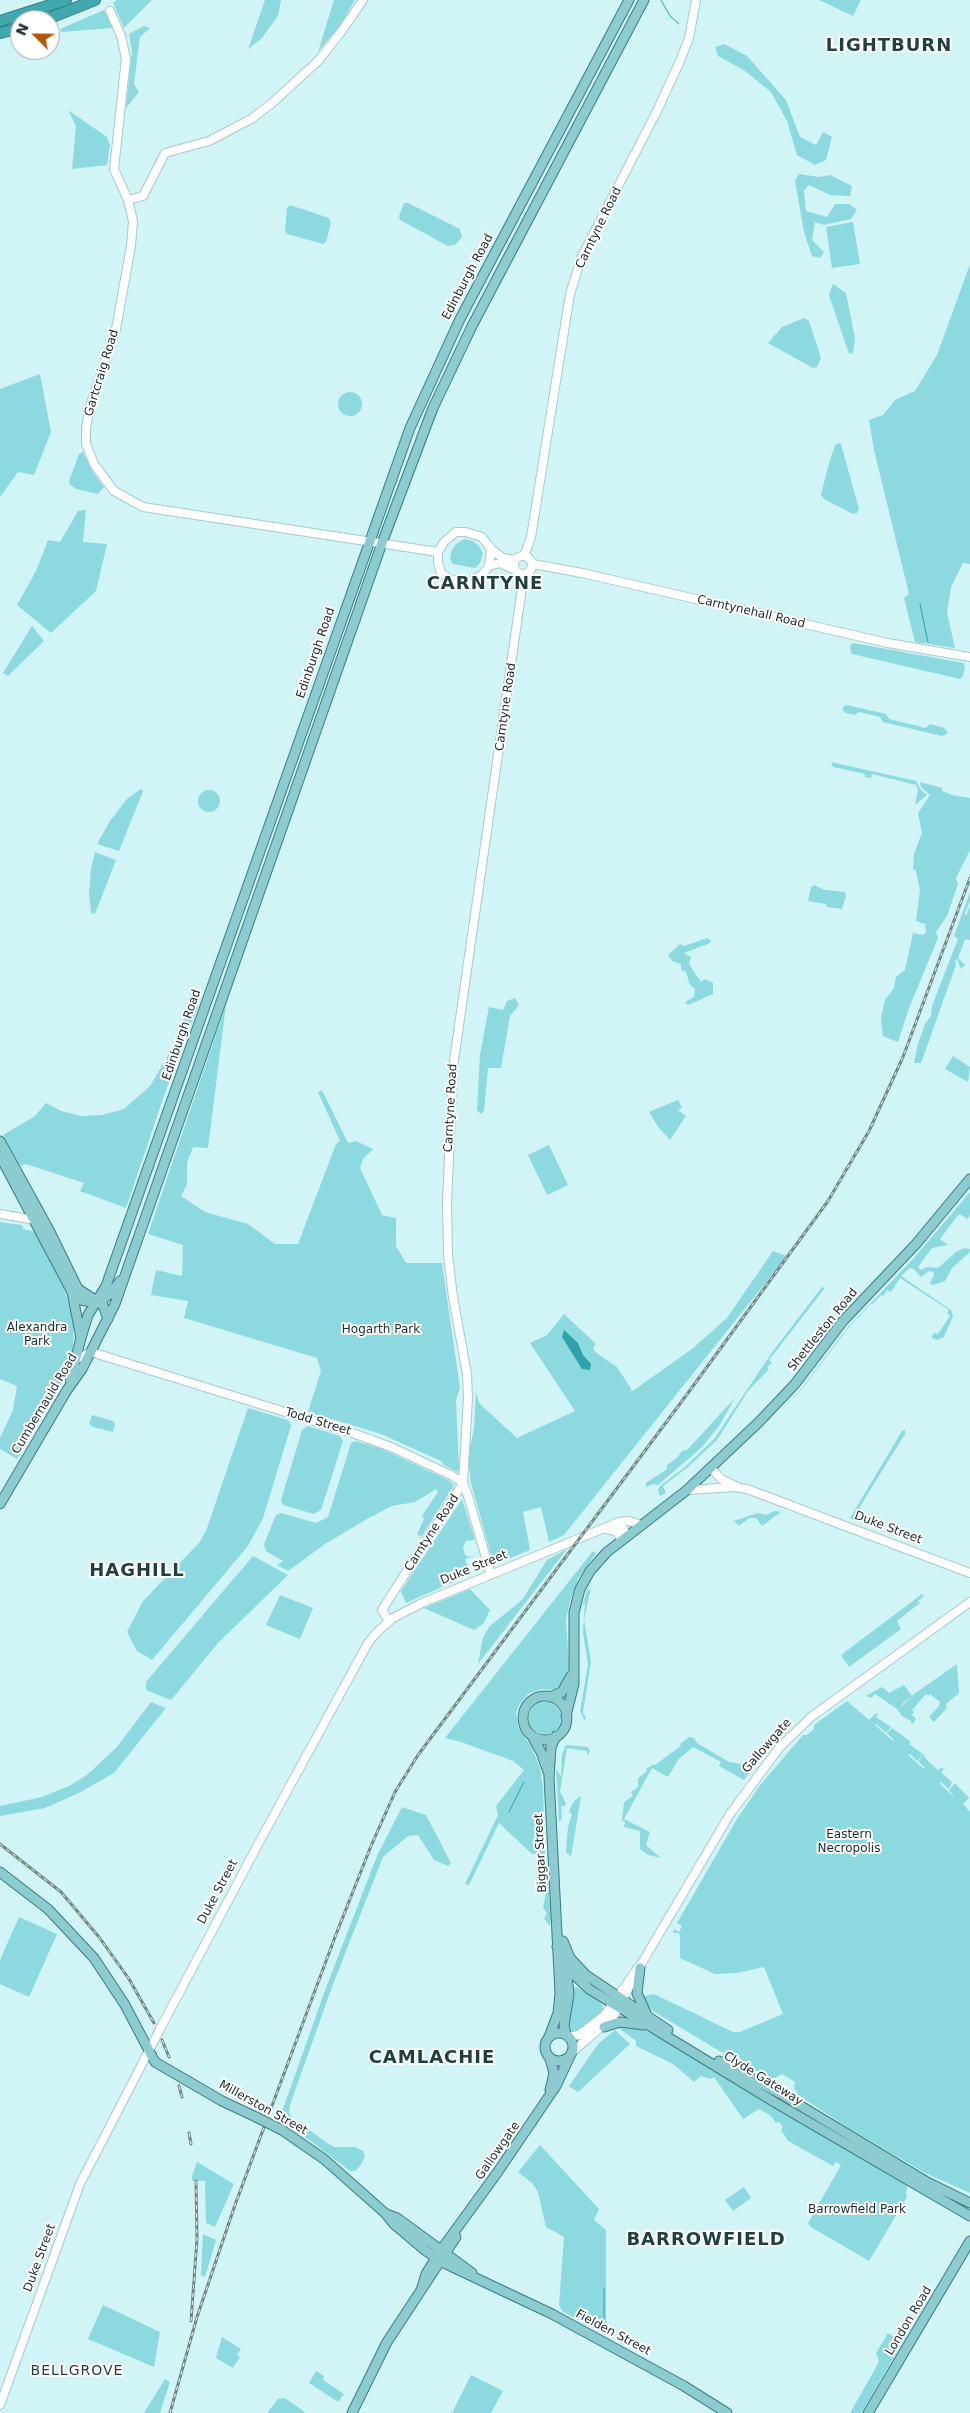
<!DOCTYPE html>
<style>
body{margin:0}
#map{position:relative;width:970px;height:2413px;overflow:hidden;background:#d1f4f6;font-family:"DejaVu Sans",sans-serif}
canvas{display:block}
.north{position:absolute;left:10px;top:10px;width:50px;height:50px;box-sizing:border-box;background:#fff;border:1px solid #a6acac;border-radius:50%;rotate:293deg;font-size:14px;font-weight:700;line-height:20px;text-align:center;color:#212f2f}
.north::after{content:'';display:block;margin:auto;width:18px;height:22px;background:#b35505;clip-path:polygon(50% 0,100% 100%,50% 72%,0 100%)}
</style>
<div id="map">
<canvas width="970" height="2413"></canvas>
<div class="north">N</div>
</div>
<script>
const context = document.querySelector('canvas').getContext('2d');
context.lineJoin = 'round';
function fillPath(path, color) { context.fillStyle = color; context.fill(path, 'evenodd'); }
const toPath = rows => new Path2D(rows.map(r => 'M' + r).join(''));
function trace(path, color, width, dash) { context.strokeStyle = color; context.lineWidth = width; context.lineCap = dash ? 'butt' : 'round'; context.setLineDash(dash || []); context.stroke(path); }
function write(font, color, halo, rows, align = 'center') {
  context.font = font + ' "DejaVu Sans",sans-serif'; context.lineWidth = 4; context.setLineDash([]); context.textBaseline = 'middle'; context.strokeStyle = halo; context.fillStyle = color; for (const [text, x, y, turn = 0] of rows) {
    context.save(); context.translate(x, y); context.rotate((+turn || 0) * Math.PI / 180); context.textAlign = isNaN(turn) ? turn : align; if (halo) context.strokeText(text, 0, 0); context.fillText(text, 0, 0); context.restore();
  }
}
fillPath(toPath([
 [117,0,152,0,124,28,113,3],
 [265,0,281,0,278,16,261,39,248,49],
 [334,0,355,0,341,24,318,52],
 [819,0,861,0,853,16],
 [104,10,113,28,62,32,60,29],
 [144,26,150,28,140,37,134,84,139,92,126,108,132,52,129,34],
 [724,44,747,56,786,100,800,137,816,145,823,132,832,137,826,160,815,165,797,155,787,121,771,92,745,71,718,56,715,47],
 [68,110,107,137,110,145,107,165,72,169,76,126],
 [799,174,819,177,830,175,852,186,850,196,830,195,809,185,804,191,806,211,827,217,835,204,849,204,857,210,851,219,824,225,815,222,812,240,824,252,820,258,812,256,804,232,795,181],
 [404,203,408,203,460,229,462,237,455,245,448,246,400,220,399,216],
 [290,205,329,218,331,223,326,242,323,244,287,234,285,231,287,208],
 [853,222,860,264,832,268,826,227],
 [970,264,970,564,963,563,951,587,947,613,955,648,915,642,904,598,909,594,874,450,869,420,883,415,895,400,915,391,937,355],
 [833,284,846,293,855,338,853,353,849,354,829,295],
 [804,318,809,321,821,358,817,367,813,368,768,343,782,327],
 [40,374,51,432,34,475,18,472,0,497,0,389],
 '338 404a12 12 0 1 1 24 0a12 12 0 1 1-24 0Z',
 [839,443,841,444,859,509,857,513,853,514,824,499,821,495,827,470,835,445],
 [83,452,93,472,104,487,98,494,76,489,70,485,69,481,79,454],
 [86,510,83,542,107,544,96,591,51,633,17,605,36,571,48,540,60,542,78,511],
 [464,539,473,541,479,546,483,554,480,563,475,568,453,564,450,559,451,552,456,544],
 [32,626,44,641,8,676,3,673],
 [854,643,963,663,965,666,963,676,960,679,852,654,850,649,851,644],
 [846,705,886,714,889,719,926,728,930,724,944,728,948,733,942,736,883,722,880,717,859,712,855,715,845,713,842,708],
 [831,762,916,781,920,789,927,795,915,805,918,790,916,785,872,774,871,778,865,777,865,774,833,767],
 [920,782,942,788,942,791,952,795,970,798,970,850,956,878,958,884,947,916,936,932,938,938,909,1008,898,1042,883,1036,881,1018,885,1000,894,988,896,977,905,970,913,933,923,935,926,932,925,924,916,921,920,890,916,871,913,869,914,854,922,833,918,813,930,795,921,787],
 [141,789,143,791,119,851,97,844,110,821,127,799],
 '198 801a11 11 0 1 1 22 0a11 11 0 1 1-22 0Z',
 [95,852,116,860,95,914,91,913,89,893,91,869],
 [814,885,825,890,845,892,846,896,842,909,827,907,826,904,808,901,811,887],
 [970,892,970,901,965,913,966,916,970,906,970,940,965,939,958,958,965,965,961,969,957,959,955,961,956,965,921,1063,914,1063,918,1044,925,1024,931,1016,932,1006,958,939,954,936],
 [707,938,711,940,710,943,684,953,691,957,689,964,701,982,705,979,713,983,713,994,688,1005,685,1002,694,997,695,989,690,985,686,972,681,970,681,964,672,961,668,955,680,944,684,946],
 [515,998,519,1005,510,1016,501,1068,488,1068,484,1111,481,1114,477,1110,480,1055,489,1007,503,1010,507,1001],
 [195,1002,198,1007,166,1090,126,1208,80,1191,84,1183,26,1164,20,1166,3,1135,35,1116,46,1103,61,1111,82,1116,102,1115,124,1109,150,1086,173,1047,190,1004],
 [226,1005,208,1148,193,1147,187,1163,187,1184,181,1196,205,1212,248,1224,275,1244,298,1244,336,1144,340,1141,318,1092,322,1090,348,1143,356,1141,373,1149,363,1159,360,1168,382,1215,396,1218,396,1246,406,1263,442,1263,460,1388,456,1400,459,1469,458,1472,444,1465,441,1461,381,1434,308,1412,321,1371,317,1358,184,1318,188,1301,151,1295,156,1270,182,1276,183,1245,148,1234],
 [953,1056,970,1067,968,1082,945,1069],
 [678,1100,682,1108,678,1110,686,1116,670,1140,659,1128,649,1112],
 [549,1145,568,1185,547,1195,528,1155],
 [970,1192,970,1215,968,1219,959,1214,940,1239,948,1245,932,1248,918,1267,921,1270,927,1267,938,1268,956,1252,964,1248,970,1249,969,1253,952,1268,945,1281,940,1283,932,1285,930,1283,934,1275,933,1272,929,1271,921,1277,914,1269,910,1268,901,1276,951,1310,953,1316,944,1337,937,1340,932,1338,932,1336,934,1333,938,1334,950,1316,947,1313,949,1310,900,1278,891,1292,887,1290,883,1296,881,1295,874,1303,871,1304,849,1327,802,1389,780,1411,802,1388,848,1327,914,1258],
 [0,1222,22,1225,23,1229,35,1232,63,1286,72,1312,74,1327,72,1357,67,1371,57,1393,17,1459,0,1449,0,1438,13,1410,17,1386,0,1379],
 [773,1251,787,1256,564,1535,549,1542,541,1507,523,1512,530,1550,496,1564,493,1562,471,1483,468,1458,474,1428,476,1391,479,1403,517,1438,575,1411,530,1343,547,1335,564,1314,596,1344,593,1348,595,1352,617,1367,632,1390,630,1392,634,1390,692,1349,727,1318],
 [822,1287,825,1288,769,1360,772,1363,767,1367,769,1369,748,1391,717,1440,688,1467,663,1486,666,1493,660,1496,658,1490,660,1486,685,1467,714,1439,773,1351],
 [735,1398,719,1426,702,1447,658,1485,653,1484,646,1487,646,1483,667,1469,667,1465,677,1458,682,1451,687,1450],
 [248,1408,288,1420,291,1426,263,1518,248,1546,152,1660,137,1651,127,1632,129,1628,143,1601,199,1543,206,1531],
 [92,1415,113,1421,115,1424,113,1432,93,1427,89,1424],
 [308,1426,340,1436,343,1441,321,1510,314,1514,283,1505,281,1500,302,1430],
 [905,1430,905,1434,854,1516,874,1525,873,1527,850,1518,902,1431],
 [355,1441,380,1448,448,1480,454,1485,422,1536,417,1535,424,1519,422,1516,438,1492,436,1489,415,1502,392,1506,367,1519,325,1544,288,1571,277,1565,283,1561,266,1551,264,1544,276,1515,281,1513,316,1523,328,1517,351,1443],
 [462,1499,475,1540,466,1541,463,1547,465,1555,469,1557,478,1555,465,1559,471,1574,406,1603,401,1591],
 [775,1511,781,1512,762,1526,756,1518,749,1518,739,1526,734,1521,758,1513,766,1515],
 [567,1549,478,1664,483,1637,490,1626,522,1600,547,1560],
 [593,1551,596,1553,578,1579,569,1604,566,1621,569,1665,567,1677,562,1687,556,1690,541,1689,528,1694,519,1705,516,1713,518,1727,532,1748,540,1768,543,1788,545,1854,532,1854,499,1823,469,1885,465,1884,498,1815,496,1806,524,1770,513,1761,461,1742,445,1738],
 [253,1556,288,1575,219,1642,171,1700,146,1690,146,1682],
 [589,1584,588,1591,591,1588,584,1620,591,1661,583,1713,586,1717,585,1721,580,1711,588,1665,583,1633,585,1601,580,1613],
 [470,1589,490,1610,483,1624,474,1630,424,1608],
 [922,1594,924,1596,918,1601,920,1603,897,1621,901,1629,849,1667,841,1655],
 [280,1595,313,1608,300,1639,266,1625],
 [957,1664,959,1693,946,1704,947,1708,934,1722,929,1717,939,1706,940,1702,930,1694,929,1696,926,1694,912,1710,914,1712,912,1715,916,1719,912,1725,911,1721,902,1716,897,1709,875,1694,871,1698,866,1696,882,1687,889,1693,904,1685,912,1696,904,1702,900,1708,914,1694],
 [847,1701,869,1720,876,1713,878,1714,876,1717,891,1727,886,1733,876,1724,875,1725,893,1741,894,1740,887,1733,892,1728,911,1742,909,1744,923,1754,917,1761,910,1754,908,1755,924,1769,925,1768,918,1761,924,1754,925,1758,938,1770,941,1767,944,1769,941,1772,952,1782,949,1789,941,1782,940,1784,955,1798,949,1790,955,1783,969,1798,963,1804,970,1812,970,2193,923,2172,847,2127,798,2095,794,2088,795,2082,782,2074,775,2078,769,2078,716,2049,653,2011,645,2002,644,1996,654,1994,733,2032,740,2032,783,2014,764,1967,737,1973,715,1974,680,1958,680,1936,679,1933,673,1933,674,1929,679,1932,682,1926,677,1923,737,1819,761,1784,803,1735,807,1735,814,1729,814,1725],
 '529 1718a16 16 0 1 1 32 0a16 16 0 1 1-32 0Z',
 [151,1702,166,1708,114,1773,81,1792,45,1808,0,1816,0,1806,42,1797,69,1786,87,1775,116,1748],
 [689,1737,694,1738,697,1743,729,1762,750,1765,751,1770,744,1780,719,1766,721,1762,693,1747,678,1760,668,1777,652,1768,624,1819,650,1832,646,1845,661,1858,648,1855,640,1849,640,1831,624,1827,625,1822,622,1820,624,1802,633,1796,631,1792,638,1787,638,1778,647,1771,646,1769,654,1764,655,1765,681,1746,680,1744],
 [566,1745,588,1747,590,1751,588,1756,587,1751,567,1748,560,1792,566,1803,565,1806,561,1806,562,1818,559,1822,556,1768,561,1777,562,1754],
 [581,1796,571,1857,566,1852,568,1826,572,1815,569,1811,574,1801],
 [402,1807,426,1815,451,1863,448,1866,434,1860,418,1835,408,1836,383,1857,332,1987,290,2105,289,2113,292,2118,329,2144,334,2147,355,2147,363,2151,365,2157,360,2166,355,2171,350,2171,312,2142,279,2120,327,1985,377,1856],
 [546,1856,551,1916,550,1926,544,1919,547,1913,543,1908,547,1886,542,1865],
 [19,1917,57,1934,29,1997,0,1984,0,1960],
 [577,1987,601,2003,604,2009,580,2031,571,2033,567,2025,572,1988],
 [621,2026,641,2029,657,2036,782,2113,844,2145,908,2184,906,2193,907,2197,869,2261,811,2227,808,2223,841,2165,836,2162,833,2166,788,2141,781,2130,783,2127,779,2122,776,2123,771,2116,759,2109,743,2119,714,2077,710,2079,701,2076,694,2082,673,2064,636,2046,636,2041,617,2027],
 [615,2030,630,2044,578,2092,569,2086,598,2044],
 [540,2145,599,2209,594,2220,606,2230,606,2335,562,2311,559,2305,564,2237,546,2227,538,2192,532,2183,518,2172],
 [197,2162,234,2184,215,2227,206,2223,205,2181,192,2181,192,2176],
 [744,2187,751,2198,733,2211,725,2200],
 [203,2234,216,2240,205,2277,201,2275],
 [103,2305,160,2332,154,2367,88,2339],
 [888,2333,898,2339,902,2333,907,2335,861,2413,850,2413,879,2362,876,2353],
 [222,2337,241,2349,237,2355,240,2357,233,2368,216,2358],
 [316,2371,324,2376,323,2380,344,2394,338,2402,309,2383],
 [471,2375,503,2391,491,2413,452,2413],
 [165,2379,170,2382,160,2413,144,2413],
 [285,2398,306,2413,267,2413,278,2399]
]), '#8cdadf');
fillPath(toPath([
 [564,1330,578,1343,583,1355,591,1364,590,1370,582,1369,562,1337]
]), '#2ea2a8');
trace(toPath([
 [661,0,670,16,679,24],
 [920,604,928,642],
 [509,1812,524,1782],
 [604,2332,604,2288]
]), '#2ea2a8', 1);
const minor = toPath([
 [110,11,121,36,126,59,114,169,128,200,133,221,131,246,116,329,90,406,86,428,86,444,94,464,114,491,143,507,438,552],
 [128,200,143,196,165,153,209,141,251,119,271,104,318,61,341,32,363,0],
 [456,532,466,532,482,537,491,549,489,566,482,575,470,581,451,580,441,573,438,563,438,552,444,542,456,532],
 [491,549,503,558,515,560],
 '514 565a9 9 0 1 1 18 0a9 9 0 1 1-18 0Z',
 [524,556,531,537,570,294,582,256,657,111,680,61,689,38,696,0],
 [533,564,582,573,888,643,970,657],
 [489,566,500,563,515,570],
 [0,1214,35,1220,38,1219],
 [77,1359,91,1352,350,1432,391,1447,451,1475,463,1483,468,1496,491,1575],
 [711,1468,721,1479,738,1487],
 [687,1490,735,1487,747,1489,970,1573],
 [613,1525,621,1526,628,1536],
 [606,1529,616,1531,622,1540],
 [389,1621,382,1610,463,1483,468,1398,467,1374,453,1297,448,1255,447,1203,453,1067,524,574],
 [160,2029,262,1837,368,1643,377,1632,393,1618,422,1603,619,1522,629,1521,641,1525],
 [568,2037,579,2035,605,2015,639,1966],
 [571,2053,614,2016,643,1961,730,1814,779,1748,811,1717,970,1602],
 [0,2405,80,2184,156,2037]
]);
const major = toPath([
 [0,1141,49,1230,78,1289,103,1305,108,1319],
 [0,1156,72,1292,81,1338,70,1380],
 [73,1293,81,1300,97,1303,110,1294,120,1281],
 [81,1338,88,1315,106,1286,112,1269,410,428,460,319,629,0],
 [0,1504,67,1390,82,1369,115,1304,382,543,433,408,472,326,644,0],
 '523 1718a22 22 0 1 1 44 0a22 22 0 1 1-44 0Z',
 [550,1697,562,1692,571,1676],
 [566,1716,574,1684,574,1612,580,1589,590,1571,607,1552,687,1490,759,1422,795,1384,843,1321,916,1244,970,1179],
 [532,1736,541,1752,548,1772],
 [0,1872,48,1909,94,1958,125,2005,155,2062,222,2101,256,2117],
 [563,1941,570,1958,586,1975,668,2030],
 [557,1947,569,1970,589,1989,776,2103,970,2216],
 [566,1967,569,1994,564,2025,566,2035],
 [640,1968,637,1993,646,2013],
 [604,2027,620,2022,644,2025],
 '545 2047a14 14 0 1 1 28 0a14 14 0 1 1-28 0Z',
 [549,2037,558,2013,560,1993,549,1777,551,1747,556,1736],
 [719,2061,781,2094,927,2182,970,2203],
 [550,2090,554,2073,550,2059],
 [282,2130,324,2159,386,2214,394,2224,426,2251,446,2264,552,2314,684,2386,727,2413],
 [386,2214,397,2218,472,2273],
 [422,2287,426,2274,441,2250,497,2173,556,2086,570,2056],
 [352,2413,387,2342,456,2237],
 [868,2413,970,2241]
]);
const highway = toPath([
 [45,20,95,0],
 [0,21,66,0],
 [0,33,20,28]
]);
trace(minor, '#a8cacc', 10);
trace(major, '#357e82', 11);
trace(highway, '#357e82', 12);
trace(minor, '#fff', 8);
trace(major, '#8ccbcf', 9);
trace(highway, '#40a9af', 10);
const rail = toPath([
 [0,1844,61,1892,99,1937,129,1979,154,2023],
 [162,2040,169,2057],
 [179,2086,182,2097],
 [189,2133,191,2144],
 [191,2321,197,2239,196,2181],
 [170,2413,197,2317,235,2205,335,1937,371,1846,395,1792,418,1755,688,1393,828,1201,869,1131,903,1057,970,878]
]);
trace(rail, '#708888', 3);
trace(rail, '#fff', 1, [4]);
const minorBridge = toPath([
 [156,2037,160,2029]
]);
const majorBridge = toPath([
 [256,2117,282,2130]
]);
trace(minorBridge, '#a8cacc', 10, []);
trace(majorBridge, '#357e82', 11, []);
trace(minorBridge, '#fff', 8);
trace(majorBridge, '#8ccbcf', 9);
write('12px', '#212f2f', '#fff', [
 ["Carntyne Road",599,228,-64],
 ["Edinburgh Road",468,277,-62],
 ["Gartcraig Road",102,373,-73],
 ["Carntynehall Road",751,612,13],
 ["Edinburgh Road",316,653,-71],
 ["Carntyne Road",506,707,-82],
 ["Edinburgh Road",182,1035,-71],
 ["Carntyne Road",451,1108,-87],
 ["Shettleston Road",823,1330,-51],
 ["Cumbernauld Road",45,1404,-59],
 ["Todd Street",318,1422,17],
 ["Duke Street",888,1528,21],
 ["Carntyne Road",432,1533,-57],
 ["Duke Street",474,1568,-22],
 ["Gallowgate",767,1746,-49],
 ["Biggar Street",541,1853,-93],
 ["Duke Street",218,1892,-62],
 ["Clyde Gateway",763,2079,32],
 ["Millerston Street",263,2108,29],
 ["Gallowgate",498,2151,-55],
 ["Duke Street",40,2258,-70],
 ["London Road",909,2321,-59],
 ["Fielden Street",613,2333,28]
]);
write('12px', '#162f30', '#fff', [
 ["Alexandra",37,1328],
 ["Park",37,1342],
 ["Hogarth Park",381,1330],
 ["Eastern",849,1835],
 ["Necropolis",849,1849],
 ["Barrowfield Park",857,2210]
]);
context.letterSpacing = '1px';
write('14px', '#213f41', '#fff', [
 ["BELLGROVE",77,2371]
]);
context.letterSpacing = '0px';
context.letterSpacing = '1px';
write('bold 18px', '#213f41', '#fff', [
 ["LIGHTBURN",889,46],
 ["CARNTYNE",485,584],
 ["HAGHILL",137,1571],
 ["CAMLACHIE",432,2058],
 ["BARROWFIELD",706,2240]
]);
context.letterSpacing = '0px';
</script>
